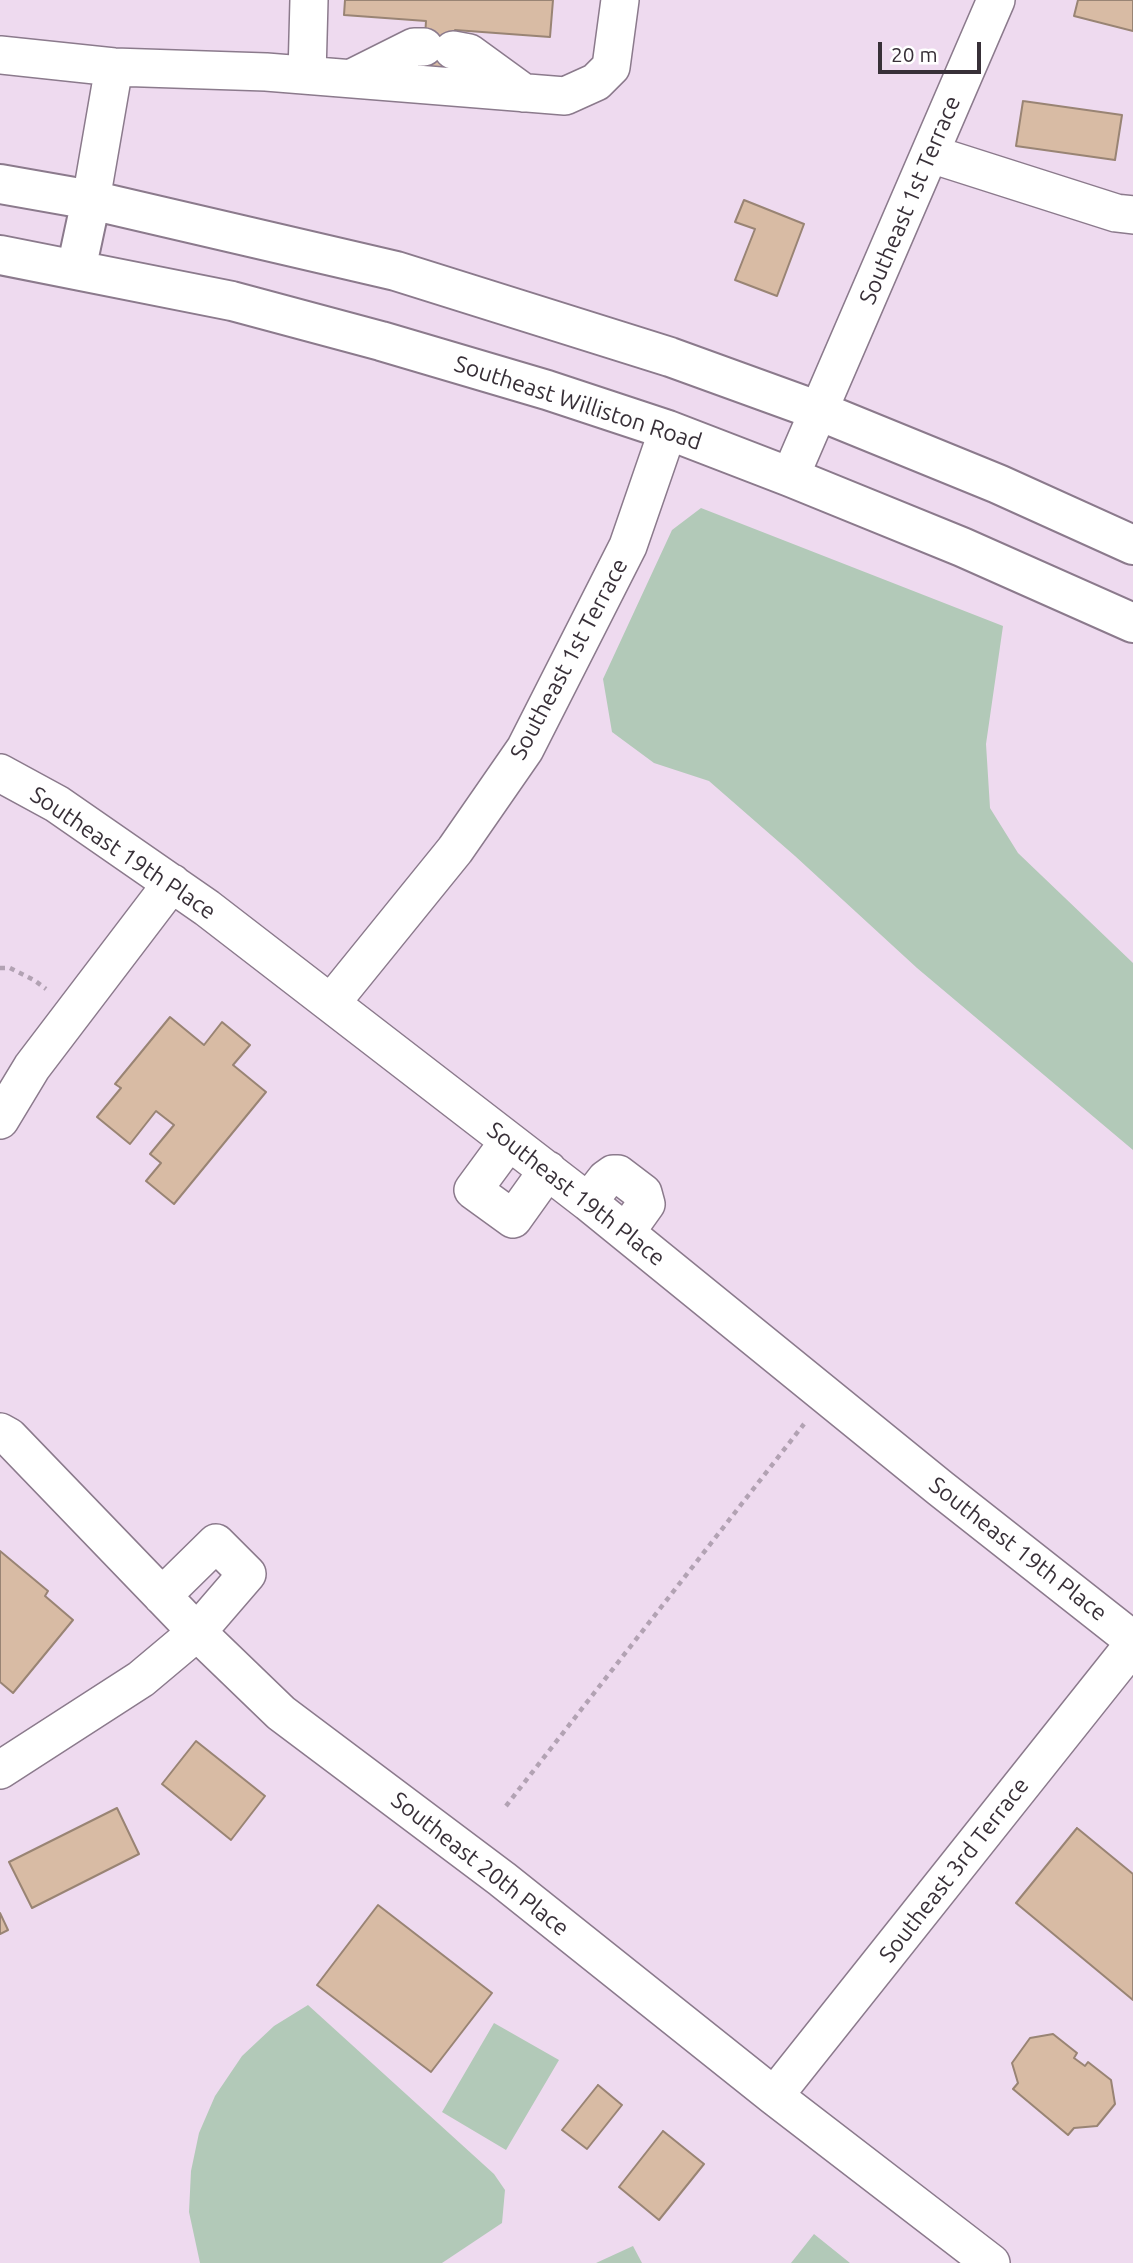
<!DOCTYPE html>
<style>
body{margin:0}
#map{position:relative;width:1133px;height:2263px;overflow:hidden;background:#eedaef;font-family:Ubuntu,sans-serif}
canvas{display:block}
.scale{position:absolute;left:878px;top:42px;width:103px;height:32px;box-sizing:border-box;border:4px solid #383038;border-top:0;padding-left:9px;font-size:21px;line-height:24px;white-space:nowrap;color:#383038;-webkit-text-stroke:5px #fff;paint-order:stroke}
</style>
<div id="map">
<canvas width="1133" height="2263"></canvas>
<div class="scale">20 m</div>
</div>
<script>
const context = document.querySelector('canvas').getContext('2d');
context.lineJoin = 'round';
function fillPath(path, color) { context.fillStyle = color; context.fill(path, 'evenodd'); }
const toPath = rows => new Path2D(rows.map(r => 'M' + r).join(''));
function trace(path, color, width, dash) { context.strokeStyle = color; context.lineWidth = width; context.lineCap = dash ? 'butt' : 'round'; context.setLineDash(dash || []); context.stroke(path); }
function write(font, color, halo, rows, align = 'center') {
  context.font = font + ' Ubuntu,sans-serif'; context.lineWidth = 7; context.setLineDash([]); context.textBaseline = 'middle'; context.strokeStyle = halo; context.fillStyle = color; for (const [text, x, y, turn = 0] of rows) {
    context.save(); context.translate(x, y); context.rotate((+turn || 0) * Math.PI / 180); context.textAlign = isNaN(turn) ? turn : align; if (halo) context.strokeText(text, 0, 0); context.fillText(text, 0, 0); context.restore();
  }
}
fillPath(toPath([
 [701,508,1003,626,986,744,990,808,1018,853,1133,963,1133,1150,917,968,795,856,709,781,654,763,612,732,603,679,672,530],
 [308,2005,494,2174,505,2190,502,2223,442,2263,200,2263,189,2212,191,2171,199,2133,215,2096,242,2056,274,2026],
 [494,2023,559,2060,506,2150,442,2112],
 [814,2234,850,2263,791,2263],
 [633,2246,642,2263,596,2263]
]), '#b2c9b8');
const building = toPath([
 [345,0,553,0,550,37,455,30,451,72,423,70,426,21,344,15,345,0],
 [1078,0,1133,0,1133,31,1074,16,1078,0],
 [1023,101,1122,115,1115,160,1016,146,1023,101],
 [744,200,804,224,777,296,735,280,755,229,735,222,744,200],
 [170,1017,204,1045,222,1022,250,1045,233,1065,266,1092,174,1204,146,1181,161,1163,150,1154,174,1125,156,1111,130,1144,97,1117,121,1088,115,1084,170,1017],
 [0,1551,48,1591,45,1596,73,1620,13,1693,0,1682,0,1551],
 [196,1741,265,1796,231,1840,162,1784,196,1741],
 [117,1808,139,1854,32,1908,9,1862,117,1808],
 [1077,1828,1133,1874,1133,2000,1016,1903,1077,1828],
 [378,1905,492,1993,431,2072,317,1985,378,1905],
 [0,1913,8,1930,0,1934,0,1913],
 [1053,2034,1077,2053,1074,2058,1085,2066,1088,2062,1111,2080,1115,2104,1097,2126,1074,2128,1068,2135,1013,2089,1018,2083,1012,2063,1030,2038,1053,2034],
 [598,2085,622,2105,587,2149,562,2130,598,2085],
 [663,2131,704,2164,659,2220,619,2187,663,2131]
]);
fillPath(building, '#d8bba4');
trace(building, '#998474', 2);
const minor = toPath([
 [453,50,469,53,524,93],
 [0,55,114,67,266,72,565,96,596,82,611,67,620,0],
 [307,75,309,0],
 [352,78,414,47,424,47],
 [931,154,1116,213,1133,215],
 [91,200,114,67],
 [790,477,996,0],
 [0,773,57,804,207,908,588,1202,940,1488,1133,1640],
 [331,1003,455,850,525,749,628,546,668,430],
 [0,1120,32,1067,172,883],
 [509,1141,473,1190,513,1219,548,1170],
 [588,1202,606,1179,613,1174,618,1174,643,1193,646,1204,626,1232],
 [0,1432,9,1437,197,1632,281,1713,502,1879,774,2096,991,2263],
 [0,1770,141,1679,197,1632,247,1574,216,1543,162,1596],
 [774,2096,1133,1645]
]);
const highway = toPath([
 [0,184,91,200,396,271,670,357,819,411,998,484,1133,545],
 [0,255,232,301,381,341,547,390,668,430,790,477,962,547,1133,623],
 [76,270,91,200]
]);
trace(minor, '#8b7a8c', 40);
trace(highway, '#8b7a8c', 42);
trace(toPath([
 [0,968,10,968,34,980,46,989],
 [506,1806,804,1424]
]), '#b2a2b3', 4.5, [5, 5]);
trace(minor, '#fff', 37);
trace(highway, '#fff', 38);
write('23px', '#383038', '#fff', [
 ["Southeast 1st Terrace",910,200,-67],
 ["Southeast Williston Road",578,403,18],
 ["Southeast 1st Terrace",569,659,-62],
 ["Southeast 19th Place",123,853,34],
 ["Southeast 19th Place",576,1194,38],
 ["Southeast 19th Place",1018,1549,38],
 ["Southeast 20th Place",480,1864,38],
 ["Southeast 3rd Terrace",954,1870,-52]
]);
</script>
